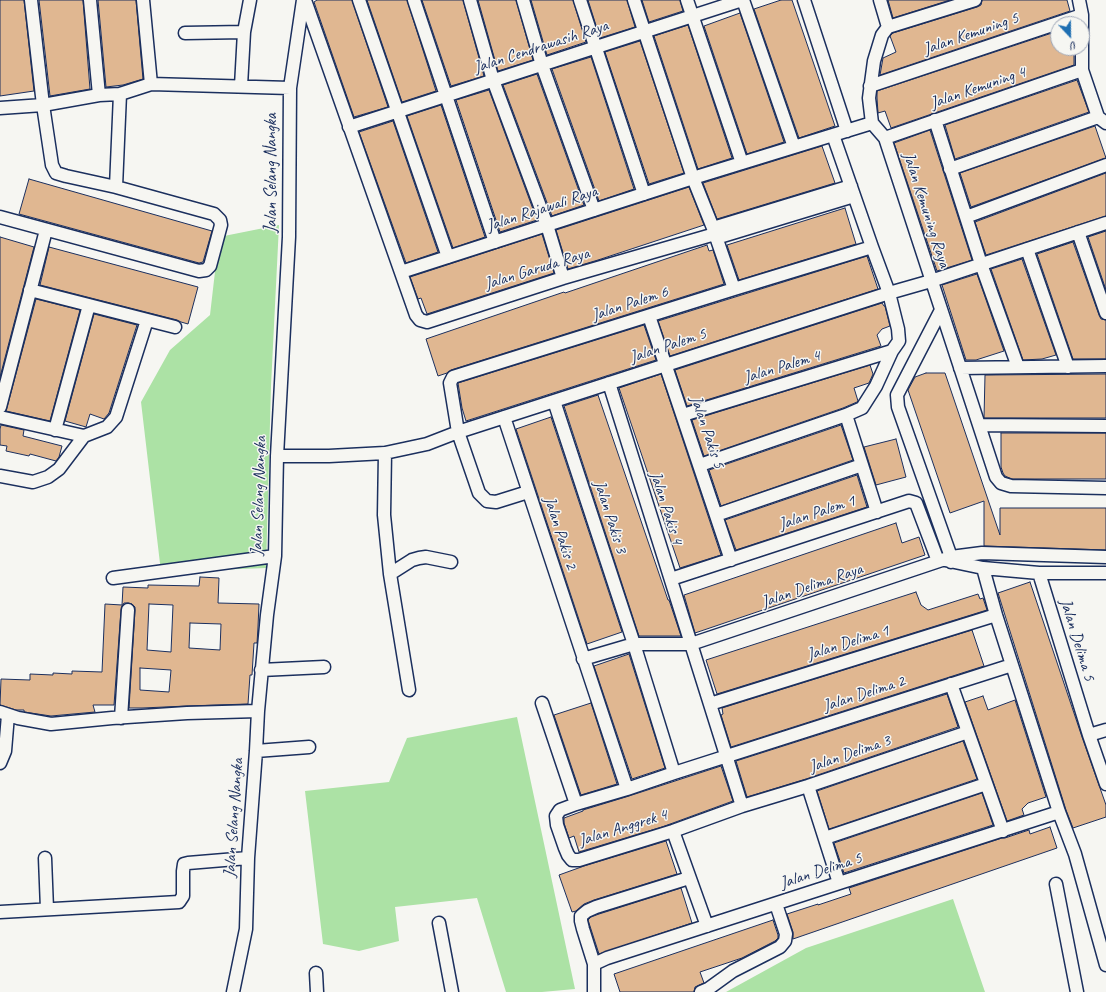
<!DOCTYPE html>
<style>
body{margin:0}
#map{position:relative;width:1106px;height:992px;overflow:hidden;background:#f6f6f2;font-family:Caveat,sans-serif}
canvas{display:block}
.north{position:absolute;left:1050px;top:16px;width:40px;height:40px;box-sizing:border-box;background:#f6f6f2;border:1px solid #9ea6b7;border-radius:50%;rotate:158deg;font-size:11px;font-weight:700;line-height:16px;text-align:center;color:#1b2f5e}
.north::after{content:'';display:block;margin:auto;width:14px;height:18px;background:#1f6fb2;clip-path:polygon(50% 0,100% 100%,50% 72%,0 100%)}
</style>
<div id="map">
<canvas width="1106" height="992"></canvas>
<div class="north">U</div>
</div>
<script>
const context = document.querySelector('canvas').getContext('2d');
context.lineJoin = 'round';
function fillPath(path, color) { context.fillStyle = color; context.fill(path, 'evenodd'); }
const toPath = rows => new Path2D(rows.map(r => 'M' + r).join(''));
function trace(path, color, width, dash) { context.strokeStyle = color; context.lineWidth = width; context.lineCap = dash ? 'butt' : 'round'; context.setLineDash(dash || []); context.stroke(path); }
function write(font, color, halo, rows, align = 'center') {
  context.font = font + ' Caveat,sans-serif'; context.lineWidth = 3; context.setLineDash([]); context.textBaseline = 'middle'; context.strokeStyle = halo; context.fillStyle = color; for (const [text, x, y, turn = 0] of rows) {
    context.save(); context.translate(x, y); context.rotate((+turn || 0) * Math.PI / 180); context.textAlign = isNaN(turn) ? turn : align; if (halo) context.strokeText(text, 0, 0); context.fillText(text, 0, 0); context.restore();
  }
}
fillPath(toPath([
 [279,225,271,386,266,568,161,572,141,402,170,350,210,315,219,237],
 [517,717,575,989,542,992,506,992,477,898,395,907,399,941,359,951,323,944,305,791,389,782,407,738],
 [953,899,985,992,726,992,806,948]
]), '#ace2a5');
const building = toPath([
 [0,0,24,0,34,91,0,96,0,0],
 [39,0,83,0,90,89,50,96,39,0],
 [98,0,136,0,143,79,123,85,106,87,98,0],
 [317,0,352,0,388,107,354,117,314,2,317,0],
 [367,0,407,0,436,91,402,102,367,0],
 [422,0,463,0,484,76,451,86,422,0],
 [478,0,516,0,533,60,498,71,478,0],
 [531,0,573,0,586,42,547,55,531,0],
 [588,0,627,0,635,27,600,38,588,0],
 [642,0,680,0,683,11,649,22,642,0],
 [781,0,792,0,835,126,799,138,754,9,781,0],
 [888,0,950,0,893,18,888,0],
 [982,0,1067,0,1070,11,880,75,883,58,896,52,890,36,893,33,977,7,981,5,982,0],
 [740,13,784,142,747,154,704,26,740,13],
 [688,25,732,158,698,169,654,36,688,25],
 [1058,31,1058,48,1072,48,1074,56,1074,65,891,128,885,111,878,113,877,98,877,91,1058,31],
 [640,41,684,173,649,184,605,52,640,41],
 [591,57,634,189,599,201,552,69,591,57],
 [537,74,584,205,552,216,503,85,537,74],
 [1077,80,1089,112,955,159,945,125,1077,80],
 [489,90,537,220,500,232,456,100,489,90],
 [441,105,485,237,453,248,407,116,441,105],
 [393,121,438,252,406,263,359,132,393,121],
 [1095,126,1106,158,971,207,960,173,1095,126],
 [930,130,972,260,937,271,894,143,930,130],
 [822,146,835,183,717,219,703,183,822,146],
 [1106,173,1106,216,986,255,975,222,1106,173],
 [29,179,212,231,203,262,199,263,19,214,29,179],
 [689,187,704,225,598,260,568,269,556,230,689,187],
 [845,208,856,244,739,280,727,245,845,208],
 [1106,231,1106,290,1088,237,1106,231],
 [542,234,554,273,427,314,421,298,418,299,410,277,542,234],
 [0,237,34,247,0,377,0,237],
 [1073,242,1099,315,1101,319,1106,320,1106,359,1073,359,1037,254,1073,242],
 [707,245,709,251,713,250,724,284,451,370,447,373,438,376,426,339,564,292,565,293,707,245],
 [49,247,198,287,188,324,181,322,177,320,40,285,49,247],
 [867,256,878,289,670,356,658,321,867,256],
 [1022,259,1056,355,1042,359,1023,360,991,269,1022,259],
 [977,274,1004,351,976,360,966,360,942,285,977,274],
 [36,299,80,310,50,421,6,411,36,299],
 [882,303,884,306,885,306,890,326,882,329,877,335,881,346,687,406,675,370,882,303],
 [94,314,137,325,109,413,104,419,90,414,86,427,65,421,94,314],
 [644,325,656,360,466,421,462,408,458,383,644,325],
 [870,365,873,374,869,383,854,388,858,401,857,402,843,408,704,456,692,420,870,365],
 [926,373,945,373,1000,535,1000,508,1106,508,1106,550,984,546,984,501,950,513,908,390,915,377,926,373],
 [661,374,721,555,680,568,619,388,661,374],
 [1106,374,1106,418,984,418,985,375,1106,374],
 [598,395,668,600,669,600,681,636,639,636,564,406,598,395],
 [551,417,622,632,587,644,516,429,551,417],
 [1,425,24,430,23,436,62,446,59,457,56,461,30,454,29,456,6,451,7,446,0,445,0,429,1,425],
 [841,425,853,460,721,506,709,470,841,425],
 [1001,433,1106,433,1106,479,1012,479,1005,476,1003,473,1001,467,1001,433],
 [896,439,906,477,876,485,864,447,896,439],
 [857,475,867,507,736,550,725,520,857,475],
 [896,523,902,543,919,537,925,555,695,633,684,595,896,523],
 [200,577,219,578,218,603,259,604,258,627,257,643,254,643,252,675,250,675,248,704,187,706,142,708,129,708,135,610,135,607,132,604,128,603,124,603,122,606,121,610,114,705,93,705,95,712,51,716,24,712,24,710,16,710,0,705,1,679,30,680,30,674,53,675,53,673,72,674,72,671,102,672,105,604,122,605,123,587,148,588,148,585,199,586,200,577],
 [149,604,173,605,171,652,147,650,149,604],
 [190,623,221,624,220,650,189,648,190,623],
 [140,668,171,670,169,692,140,690,140,668],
 [1030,582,1082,737,1106,805,1106,817,1073,828,1066,810,998,593,1030,582],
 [916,592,921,605,928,610,978,594,980,599,983,598,987,610,717,694,706,660,916,592],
 [972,630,984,666,731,747,721,715,723,714,722,708,972,630],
 [629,654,665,768,632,779,594,666,629,654],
 [947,694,958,727,806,779,747,797,736,761,947,694],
 [983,696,988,710,1015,700,1046,797,1028,803,1022,809,1024,815,1007,821,965,702,983,696],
 [591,703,617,784,581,795,554,715,591,703],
 [963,741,977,779,829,829,817,791,963,741],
 [721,766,733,801,662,827,579,852,574,836,569,838,564,823,564,818,583,811,583,810,629,796,721,766],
 [982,793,993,825,844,873,834,843,982,793],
 [1050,827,1057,848,793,939,793,932,787,914,818,904,818,905,851,894,849,888,1002,838,1005,838,1029,830,1030,834,1050,827],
 [666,841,677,874,594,900,584,904,576,911,572,912,559,875,584,866,666,841],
 [681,888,692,923,599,954,588,920,591,917,599,914,681,888],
 [773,920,778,935,778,938,775,941,742,958,700,972,704,983,695,987,694,992,620,992,614,974,773,920]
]);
fillPath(building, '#e0b791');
trace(building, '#1b2f5e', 1);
const street = toPath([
 [90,0,99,95],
 [143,0,151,84],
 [359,0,448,257],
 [414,0,495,242],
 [470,0,493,80,547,225,563,278],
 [523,0,542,65,594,210],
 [580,0,644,194],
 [634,0,693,178,713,228,734,289],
 [687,0,742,163],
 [743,0,794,147],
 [804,0,847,131],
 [880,0,888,27,882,35,874,61,869,98,872,123,885,138,996,477,1001,483,1011,486,1106,488],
 [1079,0,1082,15,1082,70,1098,117,1106,123],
 [306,3,416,315,420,320,427,322,563,278,715,234],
 [888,27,975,0],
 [185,33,244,32],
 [241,86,244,32,250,0],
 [870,86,1082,15],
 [0,108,43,105,99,95,120,94,151,84,290,88],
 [935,120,981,264,1018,367],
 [349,127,742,0],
 [885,138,1082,70],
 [950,169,1098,117],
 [116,187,120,94],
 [0,217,199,271,206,270,210,266,221,225,220,220,214,214,116,187,66,176,56,173,52,165,43,105,31,0],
 [966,217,1106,165],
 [713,228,851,186],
 [1078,232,1106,313],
 [716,238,854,196],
 [1027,249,1068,367],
 [401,272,693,178,872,123],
 [30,290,175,327],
 [941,310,897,395,898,407,951,557,951,562],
 [649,316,731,560],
 [960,368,1106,366],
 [609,383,742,806],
 [554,401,634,644,674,773],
 [0,407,46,230],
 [683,415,892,351],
 [846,415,877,512],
 [0,417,84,436],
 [504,417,627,789],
 [979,425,1106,426],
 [55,430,89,305],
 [84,436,107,427,116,417,147,320],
 [385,453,384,515,390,574,409,690],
 [277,456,329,456,385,453,427,444,458,432,889,293,931,281,1106,223],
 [700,465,846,415,862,408,876,386,892,351,899,341,898,329,889,293,872,247,833,135],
 [0,476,33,482,48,477,59,469,84,436],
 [528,492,496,502,487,501,479,493,458,432,450,383,453,377,734,289,872,247],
 [716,515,862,465],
 [945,560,983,568,1039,573,1106,573],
 [983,568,996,615,1059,812,1075,854,1106,965],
 [1039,573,1089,735,1106,784],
 [390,574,412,560,419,558,426,557,451,562],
 [113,578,275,556],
 [671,579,909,501,916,503,938,561],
 [583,659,634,644,691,644,951,557,982,553,1106,557],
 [261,670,324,667],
 [951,684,1003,831],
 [542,703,576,804],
 [710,704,996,615],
 [0,712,18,718,51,724,112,718,187,713,258,711],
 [121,718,128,610],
 [968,732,808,786,742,806,673,831,579,860,572,860,568,855,565,848,557,825,556,816,560,810,576,804,627,789,674,773,1012,665],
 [1089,735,1106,730],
 [256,751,309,747],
 [0,763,5,751,8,715],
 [808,786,839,883],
 [673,831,707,926],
 [825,838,986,784],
 [45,858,47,909],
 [1056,884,1077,992],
 [0,912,179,902,183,896,183,871,184,864,188,863,248,858],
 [439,923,452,992],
 [594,964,607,958,1059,812],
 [316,973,317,992],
 [233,992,246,929,248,858,256,751,258,711,267,615,275,556,277,456,289,237,290,88,303,0],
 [594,992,594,964,583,929,581,921,581,916,587,911,596,907,689,878],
 [701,992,708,989,733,971,780,947,785,941,786,934,776,904]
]);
trace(street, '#1b2f5e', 15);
trace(street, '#f6f6f2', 12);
write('17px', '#1b2f5e', '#f6f6f2', [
 ["Jalan Kemuning 5",971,34,-19],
 ["Jalan Cendrawasih Raya",541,47,-18],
 ["Jalan Kemuning 4",978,88,-19],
 ["Jalan Selang Nangka",272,173,-90],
 ["Jalan Rajawali Raya",542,209,-18],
 ["Jalan Kemuning Raya",926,210,72],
 ["Jalan Garuda Raya",537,269,-17],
 ["Jalan Palem 6",630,304,-18],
 ["Jalan Palem 5",668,346,-18],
 ["Jalan Palem 4",782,367,-17],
 ["Jalan Pakis 5",707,432,71],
 ["Jalan Selang Nangka",259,496,-88],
 ["Jalan Pakis 4",666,508,72],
 ["Jalan Palem 1",817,513,-18],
 ["Jalan Pakis 3",610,517,72],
 ["Jalan Pakis 2",560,533,72],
 ["Jalan Delima Raya",812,586,-19],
 ["Jalan Delima 5",1077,640,73],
 ["Jalan Delima 1",848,643,-17],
 ["Jalan Delima 2",864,694,-18],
 ["Jalan Delima 3",850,754,-19],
 ["Jalan Selang Nangka",234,818,-86],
 ["Jalan Anggrek 4",623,828,-17],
 ["Jalan Delima 5",821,871,-18]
]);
</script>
